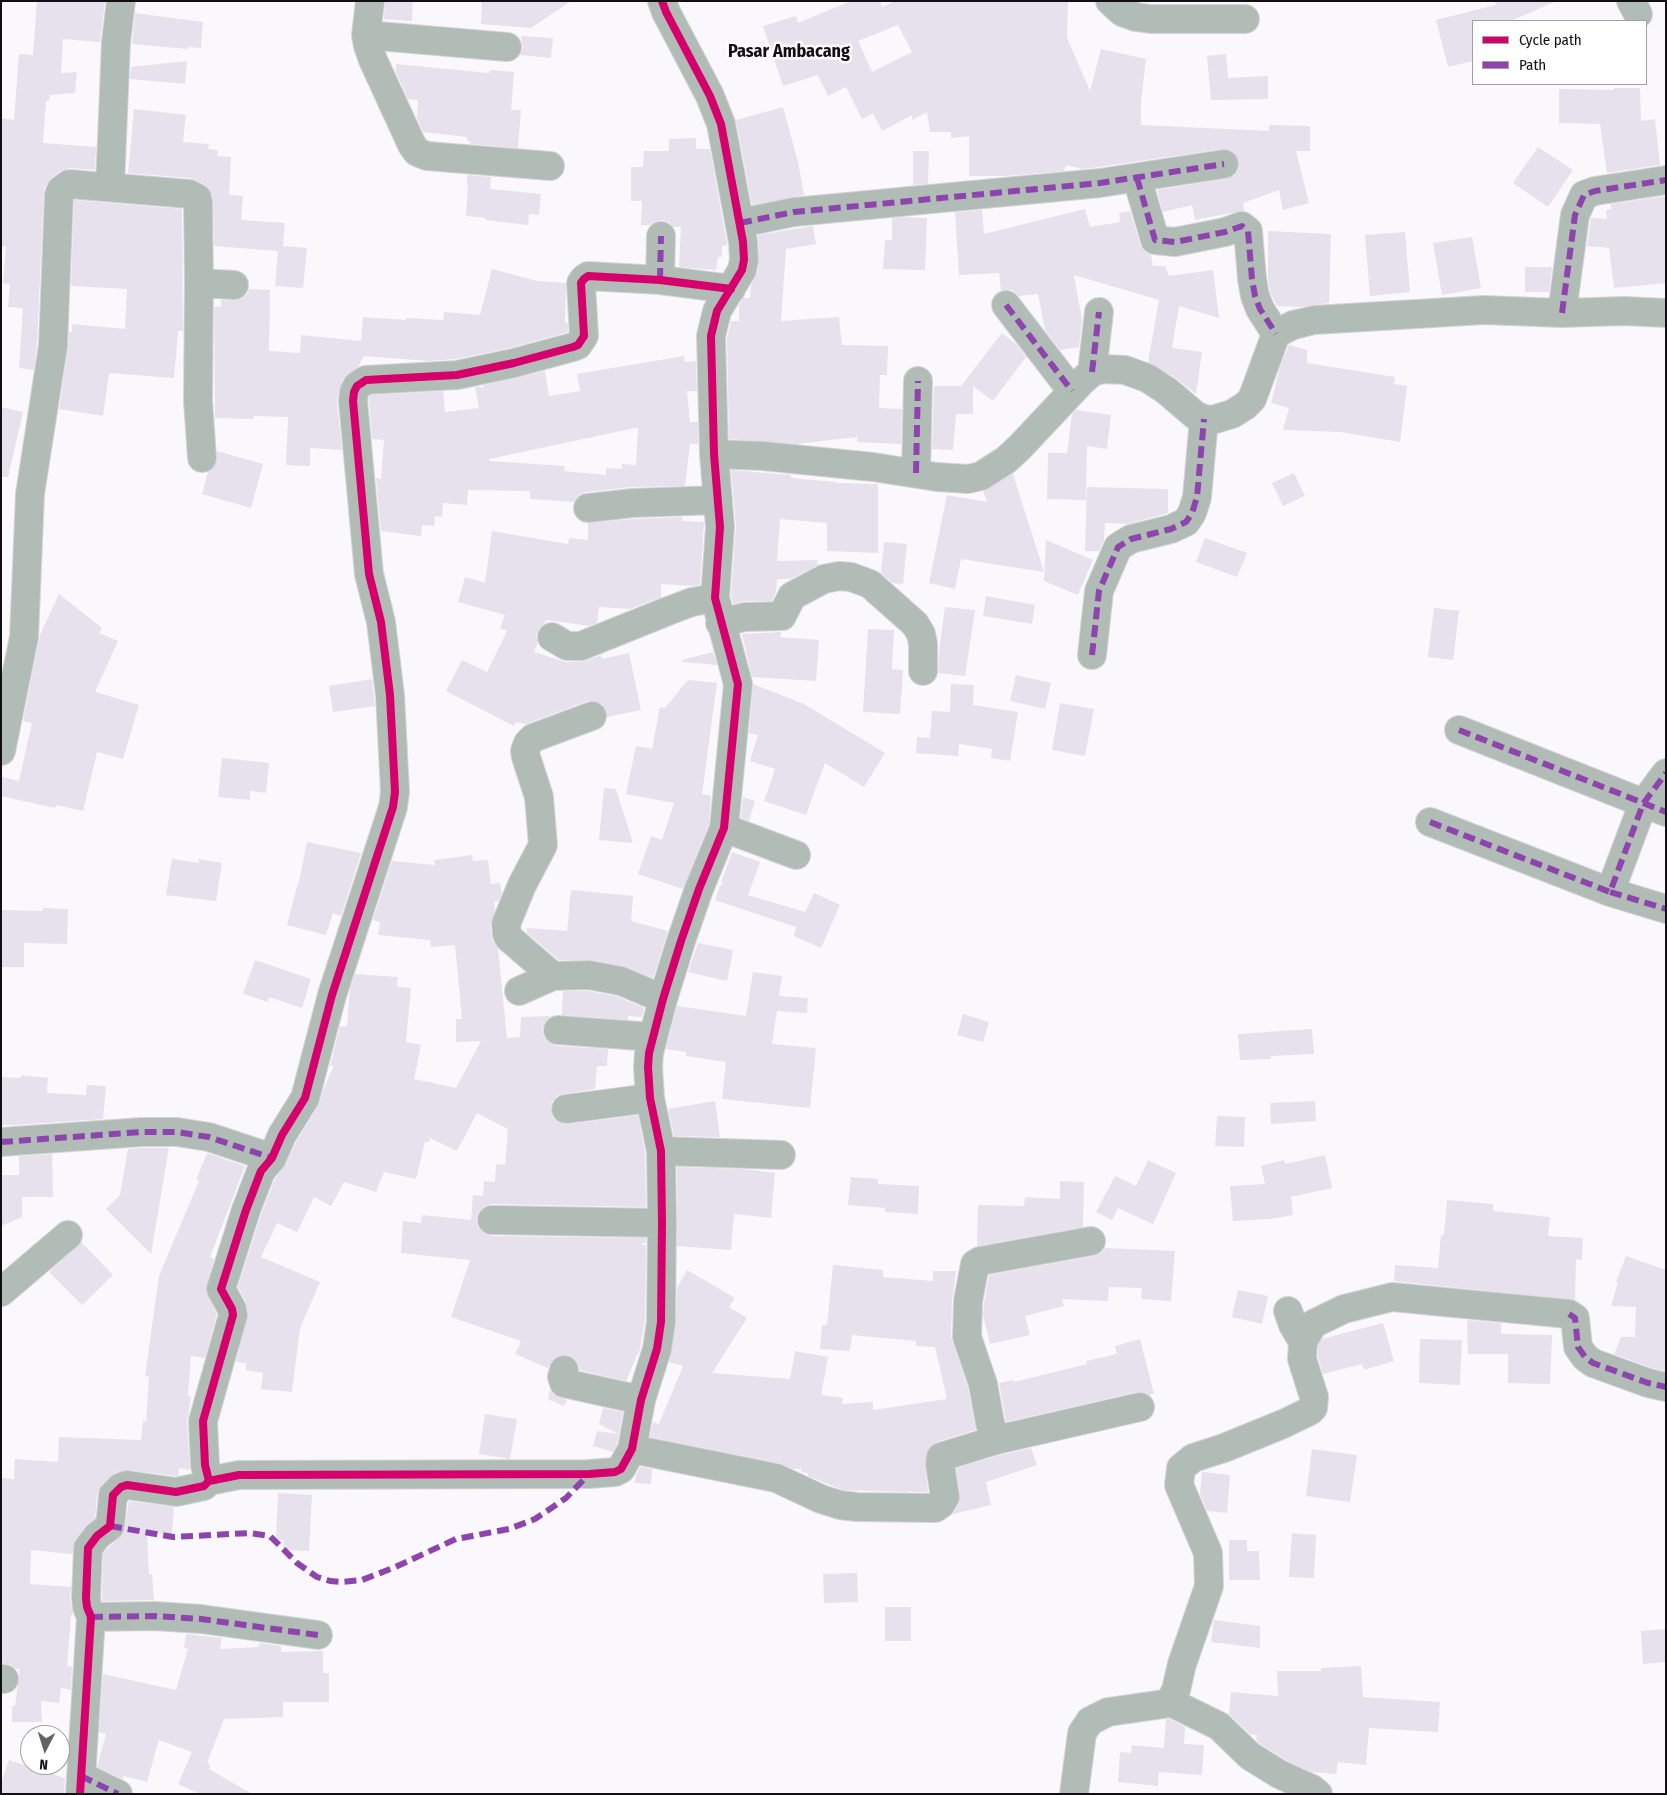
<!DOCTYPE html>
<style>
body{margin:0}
#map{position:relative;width:1667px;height:1795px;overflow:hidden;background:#faf8fc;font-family:"Fira Sans Condensed",sans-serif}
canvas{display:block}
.frame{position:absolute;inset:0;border:2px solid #110f14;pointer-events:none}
.legend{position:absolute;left:1472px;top:20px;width:175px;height:65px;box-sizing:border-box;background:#fff;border:1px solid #a09fa1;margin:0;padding:6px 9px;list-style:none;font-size:15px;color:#110f14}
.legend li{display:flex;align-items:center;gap:10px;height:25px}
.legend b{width:25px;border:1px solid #a09fa1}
.north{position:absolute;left:20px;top:1725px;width:50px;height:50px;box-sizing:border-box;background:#fff;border:1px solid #a09fa1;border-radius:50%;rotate:185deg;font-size:14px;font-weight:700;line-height:20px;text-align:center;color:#110f14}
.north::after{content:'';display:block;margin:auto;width:18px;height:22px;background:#636165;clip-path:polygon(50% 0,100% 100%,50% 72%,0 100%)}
</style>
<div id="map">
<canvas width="1667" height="1795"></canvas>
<div class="frame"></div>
<ul class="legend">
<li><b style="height:6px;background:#d6006c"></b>Cycle path</li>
<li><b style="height:6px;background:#8e44ad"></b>Path</li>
</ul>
<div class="north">N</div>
</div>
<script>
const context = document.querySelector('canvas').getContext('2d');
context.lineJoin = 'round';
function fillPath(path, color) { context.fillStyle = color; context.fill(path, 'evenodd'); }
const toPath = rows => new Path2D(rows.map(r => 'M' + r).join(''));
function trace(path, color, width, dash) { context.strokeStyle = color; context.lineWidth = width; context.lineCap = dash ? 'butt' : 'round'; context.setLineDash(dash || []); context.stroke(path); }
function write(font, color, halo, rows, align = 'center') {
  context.font = font + ' "Fira Sans Condensed",sans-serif'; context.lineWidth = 5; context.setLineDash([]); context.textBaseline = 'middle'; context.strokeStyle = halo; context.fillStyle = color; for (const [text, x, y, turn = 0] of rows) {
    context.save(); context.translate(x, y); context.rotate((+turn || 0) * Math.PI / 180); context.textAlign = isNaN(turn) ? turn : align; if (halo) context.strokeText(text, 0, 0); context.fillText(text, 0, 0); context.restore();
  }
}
fillPath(toPath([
 [37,1,105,1,100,42,63,39,61,73,77,72,75,93,50,95,49,101,46,101,43,143,96,147,95,170,70,168,60,171,51,178,44,189,37,344,34,370,19,368,23,308,8,307,10,284,3,283,6,247,1,246,1,118,14,120,19,54,33,55],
 [385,1,413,1,412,21,384,19],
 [482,1,571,1,531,28,481,24],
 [851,1,880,1,882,7,895,1,1068,1,1067,38,1090,91,1101,49,1146,59,1141,102,1141,125,1269,131,1269,125,1310,126,1310,151,1296,151,1309,203,1283,210,1279,190,1243,203,1244,211,1231,213,1195,220,1192,205,1163,212,1157,190,1226,179,1234,176,1239,169,1239,161,1236,155,1230,150,1222,149,1098,167,1083,169,1066,165,1064,171,1006,176,969,176,969,136,951,138,951,132,930,132,927,112,912,120,912,115,882,131,873,113,862,119,846,87,828,96,818,75,783,86,763,26,796,16,798,23],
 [898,25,912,52,872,72,858,41],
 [1495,1,1556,1,1511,21,1473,21,1473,61,1448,67,1436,20,1496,5],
 [135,13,203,22,201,48,188,47,188,49,132,44],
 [521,36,553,38,551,58,520,55,523,48],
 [1226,54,1228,78,1268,76,1268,99,1211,100,1207,56],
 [187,61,185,84,130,79,131,67],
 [396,64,489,73,490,70,514,72,511,110,521,110,518,148,470,144,470,141,467,141,467,137,423,132,417,118,418,100,408,99,396,72],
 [1614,88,1640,88,1641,121,1655,119,1660,165,1607,173,1600,124,1559,123,1559,89,1614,90],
 [783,107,798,162,804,195,752,205,736,120],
 [134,109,186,115,183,142,209,144,208,149,218,150,217,156,231,157,229,195,243,196,241,220,285,223,283,246,307,248,303,288,275,286,278,251,214,246,213,198,209,189,204,184,190,178,128,173],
 [696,138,696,149,710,149,727,244,728,245,722,246,722,257,718,257,716,270,679,267,681,227,673,227,669,222,662,220,654,222,650,225,641,225,642,201,631,201,631,167,643,167,644,151,669,151,669,139],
 [1538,147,1573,170,1548,207,1513,183],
 [913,151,929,151,928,184,913,185],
 [467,175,491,177,490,189,541,194,539,215,529,214,528,225,486,220,486,218,466,216,468,185,467,185],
 [1666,196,1666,283,1614,288,1609,248,1587,246,1591,218,1607,219,1606,210,1611,209,1611,204],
 [74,200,182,209,183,331,178,331,174,378,109,373,103,416,59,409,68,348,69,332,72,332,72,324,125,329,127,289,71,286],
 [1085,209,1090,227,1120,222,1119,213,1130,211,1140,244,1145,252,1151,255,1153,266,1165,266,1169,276,1213,270,1219,318,1179,306,1172,348,1202,352,1196,394,1176,378,1148,362,1159,300,1074,275,1082,320,1079,347,1060,350,1045,330,1038,294,1019,296,1012,290,1001,291,999,273,959,275,955,212,982,210,984,234],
 [902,217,927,218,925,270,883,269,885,240,892,240,892,218],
 [813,226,816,244,786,249,781,321,839,317,842,345,888,346,887,375,880,375,879,408,902,409,901,444,857,442,857,437,797,444,729,439,727,338,731,321,739,321,739,305,743,298,750,298,751,285,757,273,759,263,758,235],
 [1268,231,1331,234,1329,303,1301,307,1277,306,1270,292,1268,277],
 [1405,232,1410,292,1370,296,1365,235],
 [1472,237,1481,288,1442,295,1433,243],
 [1525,267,1552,267,1549,292,1525,292],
 [492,269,537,281,566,283,565,323,568,323,568,332,510,348,455,359,429,361,364,356,358,367,343,379,339,390,337,402,342,450,310,448,310,466,286,465,288,417,254,416,253,419,215,418,214,307,221,307,221,300,241,299,247,294,249,289,270,290,269,351,300,353,301,335,361,341,363,317,406,320,406,318,443,320,444,312,480,315],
 [1002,333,1017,345,1026,357,993,401,973,386,973,414,956,414,953,450,932,449,934,386,961,386],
 [1289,345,1307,350,1307,363,1395,377,1394,384,1407,386,1400,442,1341,432,1283,430,1289,408,1271,403,1280,367],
 [684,356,685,362,696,361,697,391,687,391,690,422,698,422,698,444,690,444,685,486,632,487,586,492,578,496,574,502,530,499,530,491,468,490,467,505,443,503,442,517,435,516,434,526,422,525,421,536,381,531,376,478,381,479,384,440,372,439,369,401,369,397,371,395,443,391,445,412,479,408,475,387,484,387,484,385,545,371,549,396,580,391,577,374],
 [635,428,638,428,636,465,622,464,622,469,606,468,606,475,564,471,565,466,489,461,489,459],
 [1,407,23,412,8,477,1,477],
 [1076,410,1111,415,1107,449,1087,446,1086,500,1047,499,1048,453,1067,453,1072,414],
 [217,451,263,464,251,508,202,494,208,472,216,464],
 [731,470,791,475,791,478,836,482,836,483,878,484,878,553,827,551,827,523,780,519,777,561,817,560,818,565,790,579,777,579,776,592,772,601,745,601,733,604,731,596,736,526],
 [1294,473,1305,496,1283,506,1272,483],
 [1013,474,1044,572,961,559,955,589,929,583,947,495,987,502,983,491],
 [1087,487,1168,489,1168,513,1128,524,1105,523,1104,540,1099,551,1085,551],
 [682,517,682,521,704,522,700,585,693,586,661,584,661,597,630,609,599,607,597,623,589,626,547,620,539,629,536,636,538,642,534,652,566,662,586,661,601,655,602,659,629,653,641,710,607,717,606,710,602,704,594,701,587,701,526,724,516,722,514,726,446,691,462,660,487,672,507,631,500,628,505,615,458,602,465,577,485,583,492,531,568,544,569,538,588,540,588,523,634,519],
 [1205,538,1247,553,1237,577,1196,562],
 [1046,540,1093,560,1078,595,1044,581],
 [884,542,907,544,903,584,893,583,881,573],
 [59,594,102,628,99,633,118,641,95,692,139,705,123,759,97,752,83,811,56,805,55,808,1,796,1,777,19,781,32,723,23,721,40,635],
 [986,596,1035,605,1032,624,983,616],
 [945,607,975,610,965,676,938,673,939,651],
 [1434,608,1459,611,1453,660,1428,657],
 [868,629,894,630,892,669,903,670,900,714,863,712],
 [781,632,780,637,819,640,816,681,752,677,742,634],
 [713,652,717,665,682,662,682,660],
 [1016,675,1051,683,1045,709,1010,701],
 [372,679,375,706,333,712,329,686],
 [688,680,717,683,702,794,711,796,709,823,683,889,638,874,651,836,662,840,674,803,626,794,636,746,652,749,660,707,665,708],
 [753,684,804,704,885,753,864,787,825,763,806,815,764,801,775,769,750,761,758,735,749,733],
 [951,684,974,685,973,705,1018,712,1010,761,991,758,992,749,959,744,958,756,916,753,917,737,930,738,932,711,950,712],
 [1060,703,1094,709,1085,756,1052,750],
 [222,758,269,763,266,793,250,791,250,800,218,797],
 [604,788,616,789,633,843,599,840],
 [743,797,755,801,749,821,741,818],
 [307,842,361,853,341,916,333,913,326,935,287,925,297,886,298,886],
 [732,852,760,862,748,895,805,912,814,893,840,905,821,948,794,936,796,927,715,900,720,886,721,886,723,883,721,883],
 [472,855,473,861,488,860,491,884,500,883,502,894,499,901,494,902,495,911,490,926,493,941,498,949,507,1038,520,1037,521,1017,550,1016,545,1022,542,1029,544,1037,550,1043,557,1046,608,1049,607,1066,597,1066,595,1089,564,1094,557,1096,551,1103,551,1112,553,1118,560,1123,568,1124,638,1115,645,1153,646,1207,492,1204,485,1206,479,1212,476,1219,478,1227,484,1233,492,1236,646,1238,646,1243,641,1243,646,1246,645,1321,639,1353,638,1353,626,1381,579,1370,579,1366,576,1360,568,1355,561,1355,554,1358,548,1368,515,1354,521,1341,451,1317,470,1260,401,1253,403,1221,421,1223,422,1215,471,1220,473,1195,483,1196,484,1181,495,1182,496,1164,505,1165,508,1129,477,1113,457,1151,430,1138,429,1142,425,1142,416,1179,384,1172,376,1192,344,1182,331,1206,314,1197,297,1232,277,1223,261,1257,320,1282,300,1328,292,1392,261,1389,263,1373,246,1370,246,1363,236,1362,248,1313,246,1302,238,1287,261,1215,275,1179,286,1164,296,1142,318,1106,325,1085,334,1066,330,1066,340,1026,347,1027,350,989,355,974,398,977,397,987,411,988,406,1042,421,1045,414,1079,456,1088,481,1041,456,1042,456,1019,462,1019,455,945,431,947,430,940,378,935,380,922,373,920,392,861,435,865,434,860],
 [172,859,199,863,199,859,222,863,216,901,166,895],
 [571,890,633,896,631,921,668,931,653,978,624,966,592,960,559,960,527,933,527,928,567,931],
 [43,908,68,909,67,944,24,943,24,967,1,967,1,910,43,911],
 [698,943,733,950,727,981,688,972],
 [255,960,311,979,302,1008,269,997,268,1002,243,994],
 [753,972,782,976,779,996,808,998,807,1013,777,1011,772,1044,816,1048,810,1108,722,1099,726,1062,686,1056,686,1052,666,1049,677,1006,746,1016],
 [563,991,588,991,616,996,644,1008,642,1017,628,1016,628,1020,562,1015],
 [963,1014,989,1022,983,1042,957,1035],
 [1312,1029,1314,1054,1271,1056,1271,1059,1240,1060,1238,1034],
 [21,1075,48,1078,47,1093,86,1095,87,1085,106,1086,103,1119,14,1125,1,1125,1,1077,21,1078],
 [715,1101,720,1137,674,1136,668,1109],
 [1315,1101,1316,1121,1271,1124,1270,1103],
 [1217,1116,1245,1117,1244,1147,1215,1146],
 [143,1148,169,1148,151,1254,106,1209,120,1195,128,1149],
 [207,1153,245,1166,210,1257,214,1259,206,1291,217,1314,205,1358,191,1356,188,1396,191,1397,187,1422,190,1470,179,1468,178,1476,175,1476,129,1470,116,1472,102,1484,97,1494,95,1518,85,1526,76,1539,72,1554,31,1550,30,1584,71,1587,70,1600,73,1615,71,1615,67,1666,72,1667,71,1690,61,1688,59,1703,41,1701,42,1722,12,1722,12,1706,15,1706,20,1669,16,1669,11,1665,1,1663,1,1478,14,1479,15,1459,58,1462,59,1437,141,1440,143,1421,146,1422,149,1377,145,1376,159,1276,199,1181,196,1180],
 [52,1154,53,1197,22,1197,22,1217,1,1226,1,1175,19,1175,19,1156],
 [1325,1155,1332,1188,1291,1197,1293,1215,1270,1219,1233,1221,1230,1186,1265,1184,1261,1166,1284,1160,1285,1164],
 [1148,1160,1176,1173,1153,1224,1118,1208,1112,1220,1096,1212,1115,1176,1136,1186],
 [677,1167,743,1169,775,1173,771,1218,734,1214,731,1250,677,1246],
 [851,1177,878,1179,878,1184,919,1186,918,1214,885,1212,885,1208,848,1205],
 [1060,1181,1084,1182,1083,1227,977,1246,978,1205,1024,1206,1025,1197,1060,1199],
 [1447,1200,1493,1204,1493,1211,1550,1217,1548,1236,1583,1238,1582,1260,1576,1259,1575,1300,1394,1281,1395,1265,1438,1268,1441,1235,1444,1235],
 [81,1242,113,1275,82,1305,49,1272],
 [1105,1248,1175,1251,1171,1301,1141,1299,1142,1288,1109,1287,1108,1301,1062,1299,1064,1306,1025,1316,1030,1335,990,1344,983,1315,984,1303,989,1275,1094,1256,1101,1253],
 [1626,1256,1666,1270,1666,1371,1652,1368,1614,1354,1621,1337,1635,1337,1636,1307,1611,1306,1618,1282,1616,1282],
 [833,1265,883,1270,883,1277,933,1281,933,1271,956,1271,952,1301,951,1337,968,1388,976,1430,936,1442,929,1447,925,1462,928,1492,913,1492,913,1491,904,1492,843,1490,808,1476,808,1473,801,1472,801,1469,793,1469,779,1463,650,1437,653,1422,659,1424,683,1366,669,1362,676,1324,677,1288,687,1270,735,1298,729,1307,747,1318,712,1373,790,1379,795,1351,828,1357,821,1395,843,1398,842,1404,873,1402,873,1410,947,1399,935,1347,916,1346,916,1341,852,1335,850,1351,820,1349,822,1325,827,1325],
 [1238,1290,1268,1296,1262,1324,1232,1317],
 [1467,1320,1501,1323,1501,1334,1552,1335,1550,1384,1508,1383,1508,1354,1468,1354],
 [1383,1323,1394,1361,1364,1370,1362,1364,1323,1374,1318,1357,1318,1346,1322,1339],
 [1140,1339,1154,1394,1149,1395,1144,1392,1137,1392,1006,1422,999,1383,1013,1380,1014,1382,1087,1364,1086,1361,1117,1354,1115,1346],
 [1420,1339,1462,1340,1460,1385,1419,1383],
 [550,1389,554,1395,567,1400,564,1406,548,1399],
 [603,1408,623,1412,619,1434,599,1424],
 [485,1414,517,1419,510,1459,479,1454],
 [597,1431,619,1434,617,1444,613,1452,593,1446],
 [1031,1448,1037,1465,986,1482,991,1505,953,1514,959,1504,960,1495,956,1468,1000,1455],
 [1312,1449,1357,1455,1350,1502,1306,1496],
 [640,1467,652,1469,651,1484,635,1483,636,1475],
 [1202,1472,1230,1475,1227,1513,1207,1511,1200,1494],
 [278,1493,312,1495,309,1551,283,1550,284,1540,276,1539],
 [129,1501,174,1507,172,1535,147,1532,149,1575,152,1574,154,1600,102,1601,103,1553,124,1533],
 [1292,1533,1316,1535,1314,1578,1289,1577],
 [1229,1540,1247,1540,1247,1551,1259,1551,1260,1580,1229,1580],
 [857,1573,858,1602,824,1603,823,1574],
 [885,1607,911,1607,911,1641,885,1641],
 [1214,1620,1260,1626,1260,1648,1211,1642],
 [1666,1629,1666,1662,1643,1664,1641,1631],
 [186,1634,222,1638,220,1649,259,1647,259,1643,281,1646,281,1652,323,1651,323,1673,329,1673,329,1702,283,1702,283,1717,224,1719,207,1763,210,1764,209,1769,252,1794,200,1794,178,1784,192,1752,159,1740,147,1782,123,1776,123,1779,97,1767,106,1734,99,1732,103,1674,176,1690,188,1649,184,1648],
 [1361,1666,1363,1697,1440,1702,1438,1732,1369,1728,1366,1765,1338,1762,1336,1774,1311,1772,1286,1760,1260,1744,1256,1740,1257,1735,1250,1734,1229,1714,1231,1692,1278,1696,1277,1671,1321,1671,1321,1668],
 [1166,1719,1169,1719,1185,1727,1184,1744,1204,1745,1202,1775,1159,1772,1158,1786,1118,1782,1120,1752,1131,1753,1132,1745,1164,1748],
 [9,1760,65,1778,64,1794,1,1794,1,1783]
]), '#e6e1ec');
const minor = toPath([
 [370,1,366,35,368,46,373,60,412,145,417,152,427,156,550,166],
 [1110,1,1122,12,1136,17,1150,19,1245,19],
 [1631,1,1638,14],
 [366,35,507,47],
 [1137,178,1155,240,1175,242,1225,232,1242,226,1248,231,1252,279,1255,296,1260,309,1276,334],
 [110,186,116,42,121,1],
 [740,223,794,212,1100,183,1224,164],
 [660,280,661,236],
 [199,283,234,285],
 [1006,305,1072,391],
 [1562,313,1575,215,1584,195,1595,191,1666,180],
 [1092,372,1099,312],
 [714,454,763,456,873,467,937,477,968,479,981,476,1006,460,1020,447,1082,381,1092,372,1103,369,1125,370,1147,378,1167,391,1195,415,1204,419,1212,420,1232,414,1245,406,1252,399,1276,334,1293,325,1302,323,1314,320,1484,310,1562,313,1624,311,1666,313],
 [916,473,918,381],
 [588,508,633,503,718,500],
 [720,623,745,617,782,616,792,596,824,579,839,576,851,577,870,584,915,624,921,634,923,644,923,671],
 [552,637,567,646,581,646,668,611,692,602,715,598],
 [1092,655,1099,591,1118,547,1131,539,1171,529,1186,522,1192,513,1197,497,1204,419],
 [1459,730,1666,812],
 [1,751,24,637,30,494,53,346,59,195,61,190,69,184,189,194,197,198,198,202,199,283,198,401,202,458],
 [1430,822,1610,892,1643,804,1666,773],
 [724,828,796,855],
 [1610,892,1666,909],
 [553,976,509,938,507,934,506,924,522,885,543,845,539,797,526,757,525,751,528,743,533,738,592,716],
 [519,991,553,976,589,975,621,981,663,999],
 [558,1030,653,1037],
 [566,1109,650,1098],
 [1,1142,142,1132,177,1132,209,1137,272,1158],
 [661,1151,781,1155],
 [492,1220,662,1223],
 [1,1292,68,1235],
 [1288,1311,1293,1325,1303,1342],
 [564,1370,562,1377,564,1383,641,1400],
 [996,1440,990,1423,983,1384,967,1337,968,1301,975,1264,980,1261,1091,1241],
 [632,1449,776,1478,821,1499,840,1505,857,1507,935,1508,941,1504,945,1497,940,1464,941,1457,944,1456,996,1440,1140,1407],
 [209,1481,239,1475,589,1474,615,1472,621,1469,632,1449,641,1400,657,1349,661,1322,662,1223,661,1151,650,1098,648,1067,649,1053,663,999,681,941,699,889,724,828,738,684,715,598,720,527,714,454,711,336,717,311,742,270,744,260,743,242,721,124,710,96,666,12,662,1],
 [91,1617,154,1616,201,1619,318,1635],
 [1,1679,4,1679],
 [1170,1702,1219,1726,1250,1756,1279,1774,1312,1789,1318,1794],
 [81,1776,118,1794],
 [80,1794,91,1617,87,1607,86,1598,88,1548,97,1536,110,1526,113,1495,121,1487,127,1485,176,1492,204,1486,209,1481,205,1465,203,1421,233,1315,232,1309,221,1289,246,1210,261,1171,272,1158,282,1135,305,1098,332,995,393,807,395,792,390,695,381,622,369,574,353,401,354,392,357,386,366,380,457,375,514,363,573,347,578,345,584,336,581,283,584,279,588,276,660,280,731,289],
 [1074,1794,1082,1733,1090,1721,1108,1712,1164,1704,1170,1702,1176,1690,1182,1664,1209,1586,1208,1553,1179,1485,1181,1468,1193,1458,1224,1448,1283,1424,1310,1411,1313,1408,1314,1397,1302,1359,1303,1342,1313,1324,1344,1309,1392,1297,1569,1314,1575,1318,1578,1347,1585,1357,1593,1363,1648,1383,1666,1387]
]);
trace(minor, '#d5d4d6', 30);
trace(minor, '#b1bcb6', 28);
trace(toPath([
 [1137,178,1155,240,1175,242,1225,232,1242,226,1248,231,1252,279,1255,296,1260,309,1276,334],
 [740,223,794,212,1100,183,1224,164],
 [660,280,661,236],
 [1006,305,1072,391],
 [1562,313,1575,215,1584,195,1595,191,1666,180],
 [1092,372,1099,312],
 [916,473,918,381],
 [1092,655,1099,591,1118,547,1131,539,1171,529,1186,522,1192,513,1197,497,1204,419],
 [1459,730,1666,812],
 [1430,822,1610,892,1643,804,1666,773],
 [1610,892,1666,909],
 [1,1142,142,1132,177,1132,209,1137,272,1158],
 [1569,1314,1575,1318,1578,1347,1585,1357,1593,1363,1648,1383,1666,1387],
 [110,1526,173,1537,250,1533,270,1536,297,1563,317,1577,330,1581,341,1582,362,1580,393,1568,456,1539,509,1529,535,1519,566,1498,589,1474],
 [91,1617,154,1616,201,1619,318,1635],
 [81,1776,118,1794]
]), '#8e44ad', 6, [12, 6]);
trace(toPath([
 [209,1481,239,1475,589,1474,615,1472,621,1469,632,1449,641,1400,657,1349,661,1322,662,1223,661,1151,650,1098,648,1067,649,1053,663,999,681,941,699,889,724,828,738,684,715,598,720,527,714,454,711,336,717,311,742,270,744,260,743,242,721,124,710,96,666,12,662,1],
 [80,1794,91,1617,87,1607,86,1598,88,1548,97,1536,110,1526,113,1495,121,1487,127,1485,176,1492,204,1486,209,1481,205,1465,203,1421,233,1315,232,1309,221,1289,246,1210,261,1171,272,1158,282,1135,305,1098,332,995,393,807,395,792,390,695,381,622,369,574,353,401,354,392,357,386,366,380,457,375,514,363,573,347,578,345,584,336,581,283,584,279,588,276,660,280,731,289]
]), '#d6006c', 8);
write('bold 18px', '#110f14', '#fff', [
 ["Pasar Ambacang",789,52]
]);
</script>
